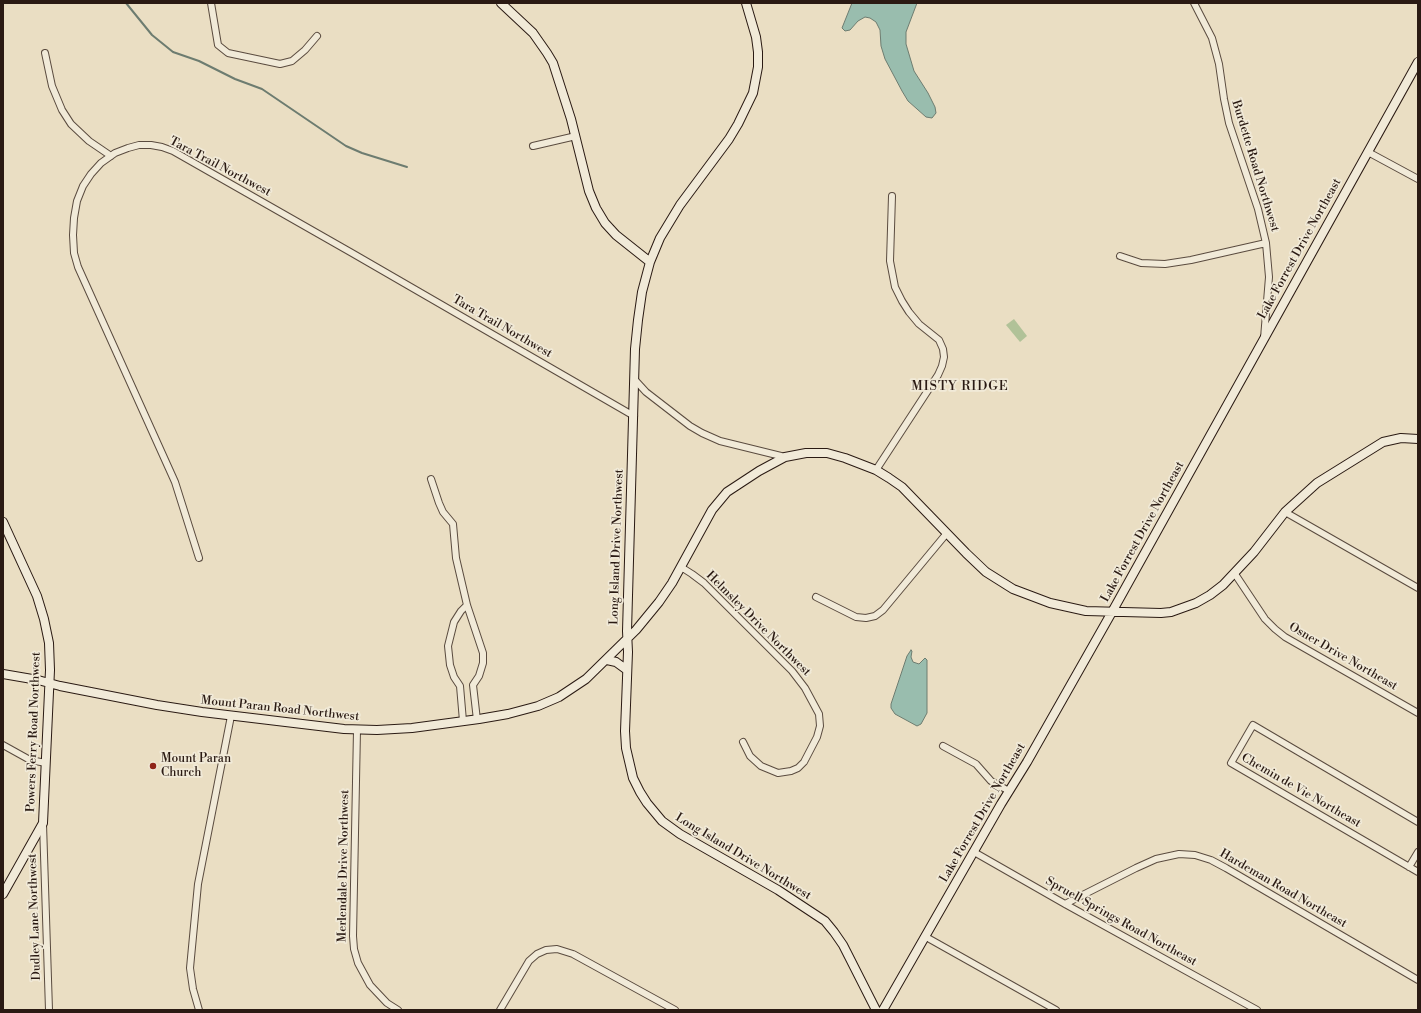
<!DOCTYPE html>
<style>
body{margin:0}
#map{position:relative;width:1421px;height:1013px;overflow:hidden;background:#eadec3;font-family:"Libre Bodoni",serif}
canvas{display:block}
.frame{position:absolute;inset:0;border:4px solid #2a1a13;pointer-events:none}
</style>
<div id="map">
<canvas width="1421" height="1013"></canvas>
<div class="frame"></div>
</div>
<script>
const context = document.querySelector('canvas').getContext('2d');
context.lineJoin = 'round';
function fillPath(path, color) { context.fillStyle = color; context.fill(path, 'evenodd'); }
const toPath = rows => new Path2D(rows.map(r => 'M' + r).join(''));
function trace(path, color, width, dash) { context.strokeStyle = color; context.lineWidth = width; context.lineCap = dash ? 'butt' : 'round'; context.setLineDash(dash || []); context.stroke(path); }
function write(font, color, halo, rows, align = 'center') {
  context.font = font + ' "Libre Bodoni",serif'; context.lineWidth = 3.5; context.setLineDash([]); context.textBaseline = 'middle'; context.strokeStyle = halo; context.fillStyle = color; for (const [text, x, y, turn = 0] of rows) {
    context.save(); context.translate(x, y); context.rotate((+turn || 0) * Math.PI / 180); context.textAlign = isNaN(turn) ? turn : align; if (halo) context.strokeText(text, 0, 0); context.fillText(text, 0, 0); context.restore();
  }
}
fillPath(toPath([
 [1014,319,1027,336,1020,342,1006,325]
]), '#b1c298');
const water = toPath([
 [852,3,917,3,906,32,906,44,914,71,928,93,935,107,936,113,932,118,926,117,908,101,902,91,885,59,881,46,880,30,876,22,870,18,865,17,858,21,850,30,845,31,842,28,852,3],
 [911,650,912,651,911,657,913,662,919,664,925,658,927,660,927,713,921,724,917,726,895,714,891,708,891,704,907,656,911,650]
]);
fillPath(water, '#99bdae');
trace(water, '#6d7c70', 1);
trace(toPath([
 [126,3,152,35,173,52,199,61,235,79,262,89,346,146,362,153,407,167]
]), '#6d7c70', 2);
const street = toPath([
 [211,3,218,45,228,53,280,64,292,61,305,50,317,36],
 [1194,3,1212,38,1219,64,1224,99,1229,123,1258,209,1266,243,1269,277,1264,338],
 [45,53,52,86,62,110,71,124,89,141,111,156],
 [533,146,576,136],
 [1368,152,1418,179],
 [1120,256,1141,263,1165,264,1191,260,1266,243],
 [635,380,646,392,690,426,702,433,720,441,785,457],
 [876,470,938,375,942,366,944,357,943,349,939,340,919,324,909,312,902,301,895,287,890,261,892,196],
 [431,479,439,503,443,512,453,524,456,558,467,605,483,653,483,663,479,676,473,685,477,720],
 [1285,512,1418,588],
 [199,558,175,482,78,267,74,253,73,235,74,218,77,201,83,186,91,174,101,163,115,153,128,148,139,145,151,145,162,147,173,151,352,253,634,416],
 [681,567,692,574,704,583,792,671,805,688,819,714,820,726,817,737,804,762,798,768,791,771,778,773,761,766,750,756,743,742],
 [1235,574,1265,619,1275,629,1285,637,1418,713],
 [816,597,856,617,866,618,875,616,883,610,947,533],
 [463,721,460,686,454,677,450,665,448,646,454,622,461,611,467,605],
 [357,730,353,936,354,949,358,963,370,985,387,1003,398,1010],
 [3,745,30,760,46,763],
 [943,746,976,764,991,781,1009,791],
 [1418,822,1253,725,1231,763,1418,872],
 [43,824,49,1010],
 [974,852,1065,904,1257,1010],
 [1409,867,1418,852],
 [1065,904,1136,868,1156,859,1179,854,1195,855,1211,860,1226,868,1418,980],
 [926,937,1056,1010],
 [199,1010,193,989,190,968,198,884,231,716],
 [500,1010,529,961,537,954,546,950,557,949,573,954,675,1010]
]);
const secondary = toPath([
 [501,3,533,33,547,53,553,63,571,119,589,191,596,208,605,223,616,235,650,262],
 [746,3,756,37,758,52,758,67,753,93,738,124,729,139,680,205,660,238,650,262,642,292,638,320,635,349,627,631,628,652,625,731,626,748,633,778,640,792,647,803,662,821,680,834,778,890,825,921,834,932,843,945,876,1010],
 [3,522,37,596,44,619,49,643,50,670,43,823,3,894],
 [607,660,616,662,627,670],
 [3,674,38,680,60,686,157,705,202,712,344,729,377,730,412,728,479,719,508,714,538,706,559,697,586,679,636,630,659,602,672,583,712,510,727,492,759,471,785,457,806,453,827,453,845,458,876,470,889,478,902,487,966,553,986,572,1013,589,1050,603,1086,611,1161,613,1171,612,1196,603,1210,595,1223,585,1254,552,1285,512,1317,483,1383,442,1401,438,1418,439],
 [883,1010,1001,804,1027,762,1112,612,1418,62]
]);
trace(street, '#5a4b3f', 8);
trace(secondary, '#2a1a13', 10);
trace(street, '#f1ead8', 6);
trace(secondary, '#f1ead8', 8);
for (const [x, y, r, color] of [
 [153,766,4,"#8f2418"]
]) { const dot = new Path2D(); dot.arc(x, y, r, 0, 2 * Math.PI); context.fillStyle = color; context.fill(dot); trace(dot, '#f1ead8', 1.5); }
write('12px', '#2a1a13', '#f1ead8', [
 ["Burdette Road Northwest",1255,166,73],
 ["Tara Trail Northwest",220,167,28],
 ["Lake Forrest Drive Northeast",1300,249,-61],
 ["Tara Trail Northwest",502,327,30],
 ["Lake Forrest Drive Northeast",1143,532,-61],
 ["Long Island Drive Northwest",617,547,-88],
 ["Helmsley Drive Northwest",758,624,45],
 ["Osner Drive Northeast",1343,657,30],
 ["Mount Paran Road Northwest",280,709,6],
 ["Powers Ferry Road Northwest",34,732,-88],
 ["Chemin de Vie Northeast",1301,791,30],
 ["Lake Forrest Drive Northeast",983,813,-60],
 ["Long Island Drive Northwest",743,857,31],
 ["Merlendale Drive Northwest",344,866,-89],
 ["Hardeman Road Northeast",1283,889,30],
 ["Dudley Lane Northwest",35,917,-92],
 ["Spruell Springs Road Northeast",1121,922,29]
]);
write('12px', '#2a1a13', '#f1ead8', [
 ["Mount Paran",161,759],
 ["Church",161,773]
], 'left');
context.letterSpacing = '1px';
write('13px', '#2a1a13', '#f1ead8', [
 ["MISTY RIDGE",960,387]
]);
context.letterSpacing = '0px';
</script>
